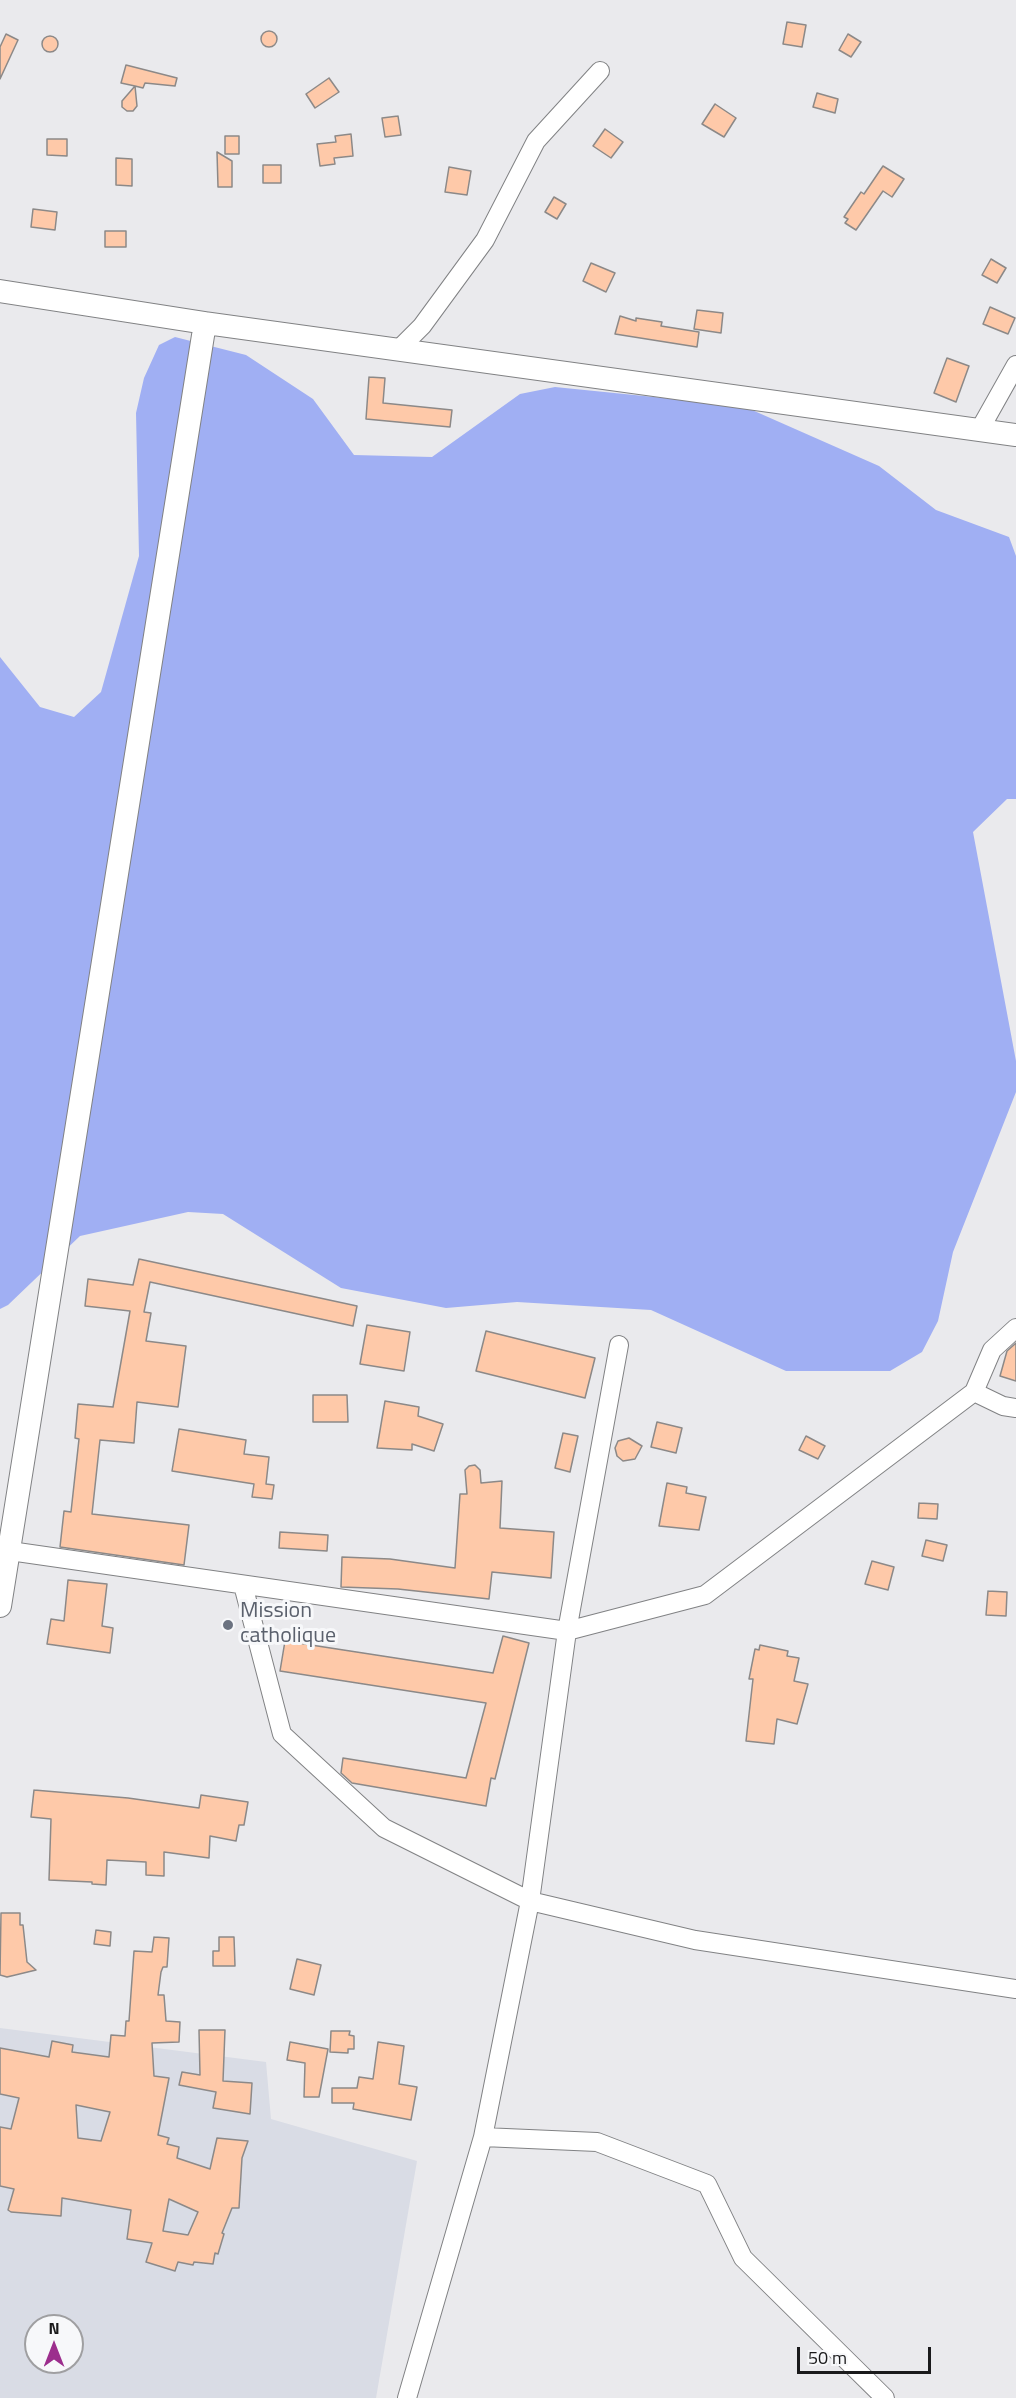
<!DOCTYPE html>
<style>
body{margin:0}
#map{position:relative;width:1016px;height:2398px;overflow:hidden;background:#eaeaed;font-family:"Titillium Web",sans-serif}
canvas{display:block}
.north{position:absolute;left:24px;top:2314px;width:60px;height:60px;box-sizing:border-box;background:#f7f8fa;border:2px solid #9f9fa1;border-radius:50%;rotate:0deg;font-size:16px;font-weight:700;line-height:24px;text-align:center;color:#1a1a1b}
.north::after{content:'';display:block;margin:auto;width:21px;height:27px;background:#9c2e8d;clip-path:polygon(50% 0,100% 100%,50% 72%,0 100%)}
.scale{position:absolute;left:797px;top:2347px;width:134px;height:27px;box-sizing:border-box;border:3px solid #1a1a1b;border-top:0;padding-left:8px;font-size:18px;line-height:21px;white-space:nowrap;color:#1a1a1b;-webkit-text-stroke:4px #f7f8fa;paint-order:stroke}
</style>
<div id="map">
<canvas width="1016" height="2398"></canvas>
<div class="north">N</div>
<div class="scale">50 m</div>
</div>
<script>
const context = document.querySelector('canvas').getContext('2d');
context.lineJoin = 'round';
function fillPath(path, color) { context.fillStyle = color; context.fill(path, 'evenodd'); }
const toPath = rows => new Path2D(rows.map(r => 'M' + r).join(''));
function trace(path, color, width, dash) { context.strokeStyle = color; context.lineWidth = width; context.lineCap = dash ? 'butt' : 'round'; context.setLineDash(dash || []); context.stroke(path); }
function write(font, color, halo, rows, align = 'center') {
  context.font = font + ' "Titillium Web",sans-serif'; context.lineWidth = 6; context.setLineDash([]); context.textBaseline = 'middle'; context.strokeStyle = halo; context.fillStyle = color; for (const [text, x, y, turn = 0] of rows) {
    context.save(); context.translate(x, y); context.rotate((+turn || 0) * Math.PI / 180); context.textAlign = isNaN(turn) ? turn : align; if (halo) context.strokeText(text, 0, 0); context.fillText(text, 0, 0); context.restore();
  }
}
fillPath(toPath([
 [0,2028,266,2062,271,2119,417,2161,376,2398,0,2398],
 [36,2326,72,2326,72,2362,36,2362]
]), '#d9dce5');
fillPath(toPath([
 [175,337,246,355,313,399,354,455,432,457,520,394,555,387,743,406,879,466,936,510,1009,537,1016,556,1016,799,1007,799,973,832,1016,1061,1016,1092,953,1252,938,1321,922,1352,890,1371,786,1371,651,1310,517,1302,446,1308,341,1288,223,1214,188,1212,80,1236,8,1305,0,1309,0,657,40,707,74,717,101,692,139,556,136,413,144,378,159,345]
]), '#a0aff3');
const building = toPath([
 [787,22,806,25,802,47,783,44,787,22],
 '261 39a8 8 0 1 1 16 0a8 8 0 1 1-16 0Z',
 [6,34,18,40,0,79,0,47,6,34],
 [848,34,861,42,851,57,839,50,848,34],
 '42 44a8 8 0 1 1 16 0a8 8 0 1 1-16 0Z',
 [126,65,177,78,175,86,145,83,143,88,135,86,137,106,133,111,127,111,122,107,122,101,135,86,121,83,126,65],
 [329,78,339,92,315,108,306,94,329,78],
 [817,93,838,99,835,113,813,107,817,93],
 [715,104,736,118,724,137,702,124,715,104],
 [398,116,401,135,385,137,382,118,398,116],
 [605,129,623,142,611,158,593,146,605,129],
 [351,134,353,156,334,158,335,164,320,166,317,144,336,142,335,136,351,134],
 [225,136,239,136,239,154,225,154,225,136],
 [47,139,67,139,67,156,47,155,47,139],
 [217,152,232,161,232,187,218,187,217,152],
 [116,158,132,159,132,186,116,185,116,158],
 [263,165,281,165,281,183,263,183,263,165],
 [883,166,904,179,892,197,883,191,856,230,845,223,848,219,844,217,861,192,864,194,883,166],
 [449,167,471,171,467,195,445,192,449,167],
 [554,197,566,204,557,219,545,212,554,197],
 [33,209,57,212,55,230,31,227,33,209],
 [105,231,126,231,126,247,105,247,105,231],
 [991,259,1006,268,997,283,982,275,991,259],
 [591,263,615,273,606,292,583,281,591,263],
 [990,307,1015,318,1008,334,983,324,990,307],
 [697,310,723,313,721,333,694,329,697,310],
 [620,316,636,321,636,318,662,322,661,326,699,332,697,347,615,334,620,316],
 [947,358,969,366,956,402,934,393,947,358],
 [369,377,385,378,383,403,452,410,450,427,366,419,369,377],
 [139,1259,357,1306,353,1326,150,1282,144,1312,151,1313,146,1341,186,1346,178,1407,137,1402,134,1443,100,1440,92,1514,189,1525,184,1565,60,1547,64,1511,71,1512,79,1439,75,1438,78,1404,113,1407,130,1311,85,1306,88,1279,133,1285,139,1259],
 [367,1325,410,1332,404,1371,360,1364,367,1325],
 [486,1331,595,1358,585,1398,476,1371,486,1331],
 [1016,1343,1016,1381,1000,1376,1007,1351,1016,1343],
 [313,1395,347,1395,348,1422,313,1422,313,1395],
 [385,1401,419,1407,418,1416,443,1424,434,1451,412,1444,412,1450,377,1448,385,1401],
 [657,1422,682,1428,676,1453,651,1447,657,1422],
 [179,1429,246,1440,244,1454,269,1457,266,1484,274,1485,272,1499,252,1497,254,1484,172,1471,179,1429],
 [563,1433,578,1436,570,1472,555,1468,563,1433],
 [806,1436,825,1446,818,1459,799,1450,806,1436],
 [629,1438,642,1446,635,1459,623,1461,617,1456,615,1448,618,1441,629,1438],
 [475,1465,480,1470,481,1483,502,1481,500,1528,554,1532,551,1578,492,1572,489,1599,398,1589,341,1587,342,1557,390,1559,455,1568,460,1494,467,1494,465,1470,469,1466,475,1465],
 [667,1483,687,1487,686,1493,706,1497,699,1530,659,1526,667,1483],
 [919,1503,938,1504,937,1519,918,1518,919,1503],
 [280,1532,328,1535,327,1551,279,1548,280,1532],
 [926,1540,947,1545,943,1561,922,1556,926,1540],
 [872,1561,894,1567,888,1590,865,1584,872,1561],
 [68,1580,107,1584,102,1626,113,1628,110,1653,47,1644,51,1619,64,1621,68,1580],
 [988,1591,1007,1592,1006,1616,986,1615,988,1591],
 [503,1636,529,1643,495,1779,491,1778,486,1806,352,1783,341,1773,343,1758,466,1778,486,1703,280,1671,285,1641,493,1673,503,1636],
 [760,1645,788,1651,787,1656,799,1658,794,1681,808,1684,797,1724,777,1719,774,1744,746,1741,753,1679,749,1679,755,1649,759,1650,760,1645],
 [34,1790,128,1798,199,1808,201,1795,248,1802,244,1825,239,1825,236,1841,210,1836,209,1858,164,1852,164,1876,146,1875,146,1862,107,1860,106,1885,92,1884,92,1882,49,1880,51,1819,31,1817,34,1790],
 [1,1913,20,1913,20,1925,23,1925,27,1962,36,1970,7,1977,0,1975,1,1913],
 [96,1930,111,1932,110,1946,94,1944,96,1930],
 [154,1937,169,1938,167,1967,163,1967,161,1972,158,1995,164,1995,166,2021,180,2022,179,2042,152,2043,154,2076,169,2078,158,2135,169,2138,167,2144,179,2147,177,2158,210,2169,217,2138,248,2141,242,2158,239,2208,232,2208,222,2233,224,2234,218,2254,215,2253,213,2264,194,2262,193,2265,178,2262,175,2271,146,2262,152,2243,127,2239,131,2210,62,2198,61,2216,11,2212,8,2210,14,2189,0,2186,0,2127,11,2129,19,2098,0,2094,0,2048,49,2057,52,2041,73,2045,72,2052,109,2057,111,2035,125,2036,126,2021,129,2021,134,1951,152,1952,154,1937],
 [76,2105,110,2112,101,2141,78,2138,76,2105],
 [169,2199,198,2212,188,2235,163,2231,169,2199],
 [219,1937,234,1937,235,1966,213,1966,213,1951,219,1951,219,1937],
 [297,1959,321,1965,314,1995,290,1989,297,1959],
 [199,2030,225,2030,223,2081,252,2083,250,2114,213,2108,216,2092,179,2085,182,2072,200,2075,199,2030],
 [331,2031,350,2031,349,2035,354,2036,354,2049,348,2049,348,2053,330,2052,331,2031],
 [290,2042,328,2049,319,2097,304,2097,305,2063,287,2060,290,2042],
 [378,2042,404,2046,399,2084,417,2087,411,2120,353,2109,354,2103,332,2103,332,2088,357,2088,359,2077,373,2079,378,2042]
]);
fillPath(building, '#fec9a9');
trace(building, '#8c8988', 1.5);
const minor = toPath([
 [399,349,422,326,485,240,536,141,600,71],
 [980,429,1016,365],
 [974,1392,1003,1406,1016,1408],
 [10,1551,567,1631,705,1595,974,1392,992,1350,1016,1328],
 [243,1585,282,1734,384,1828,530,1901,695,1940,1016,1989],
 [483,2137,597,2142,707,2184,743,2258,885,2398],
 [407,2398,483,2137,530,1901,567,1631,619,1345]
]);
const tertiary = toPath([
 [0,291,205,323,1016,435],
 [0,1606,205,323]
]);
trace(minor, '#818284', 20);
trace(tertiary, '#818284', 24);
trace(minor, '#fff', 18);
trace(tertiary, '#fff', 22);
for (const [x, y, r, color] of [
 [228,1625,6,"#6b7280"]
]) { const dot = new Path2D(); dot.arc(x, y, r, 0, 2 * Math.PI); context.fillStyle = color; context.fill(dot); trace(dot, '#f7f8fa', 2); }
write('22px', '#5b616d', '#f7f8fa', [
 ["Mission",240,1612],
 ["catholique",240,1637]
], 'left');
</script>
